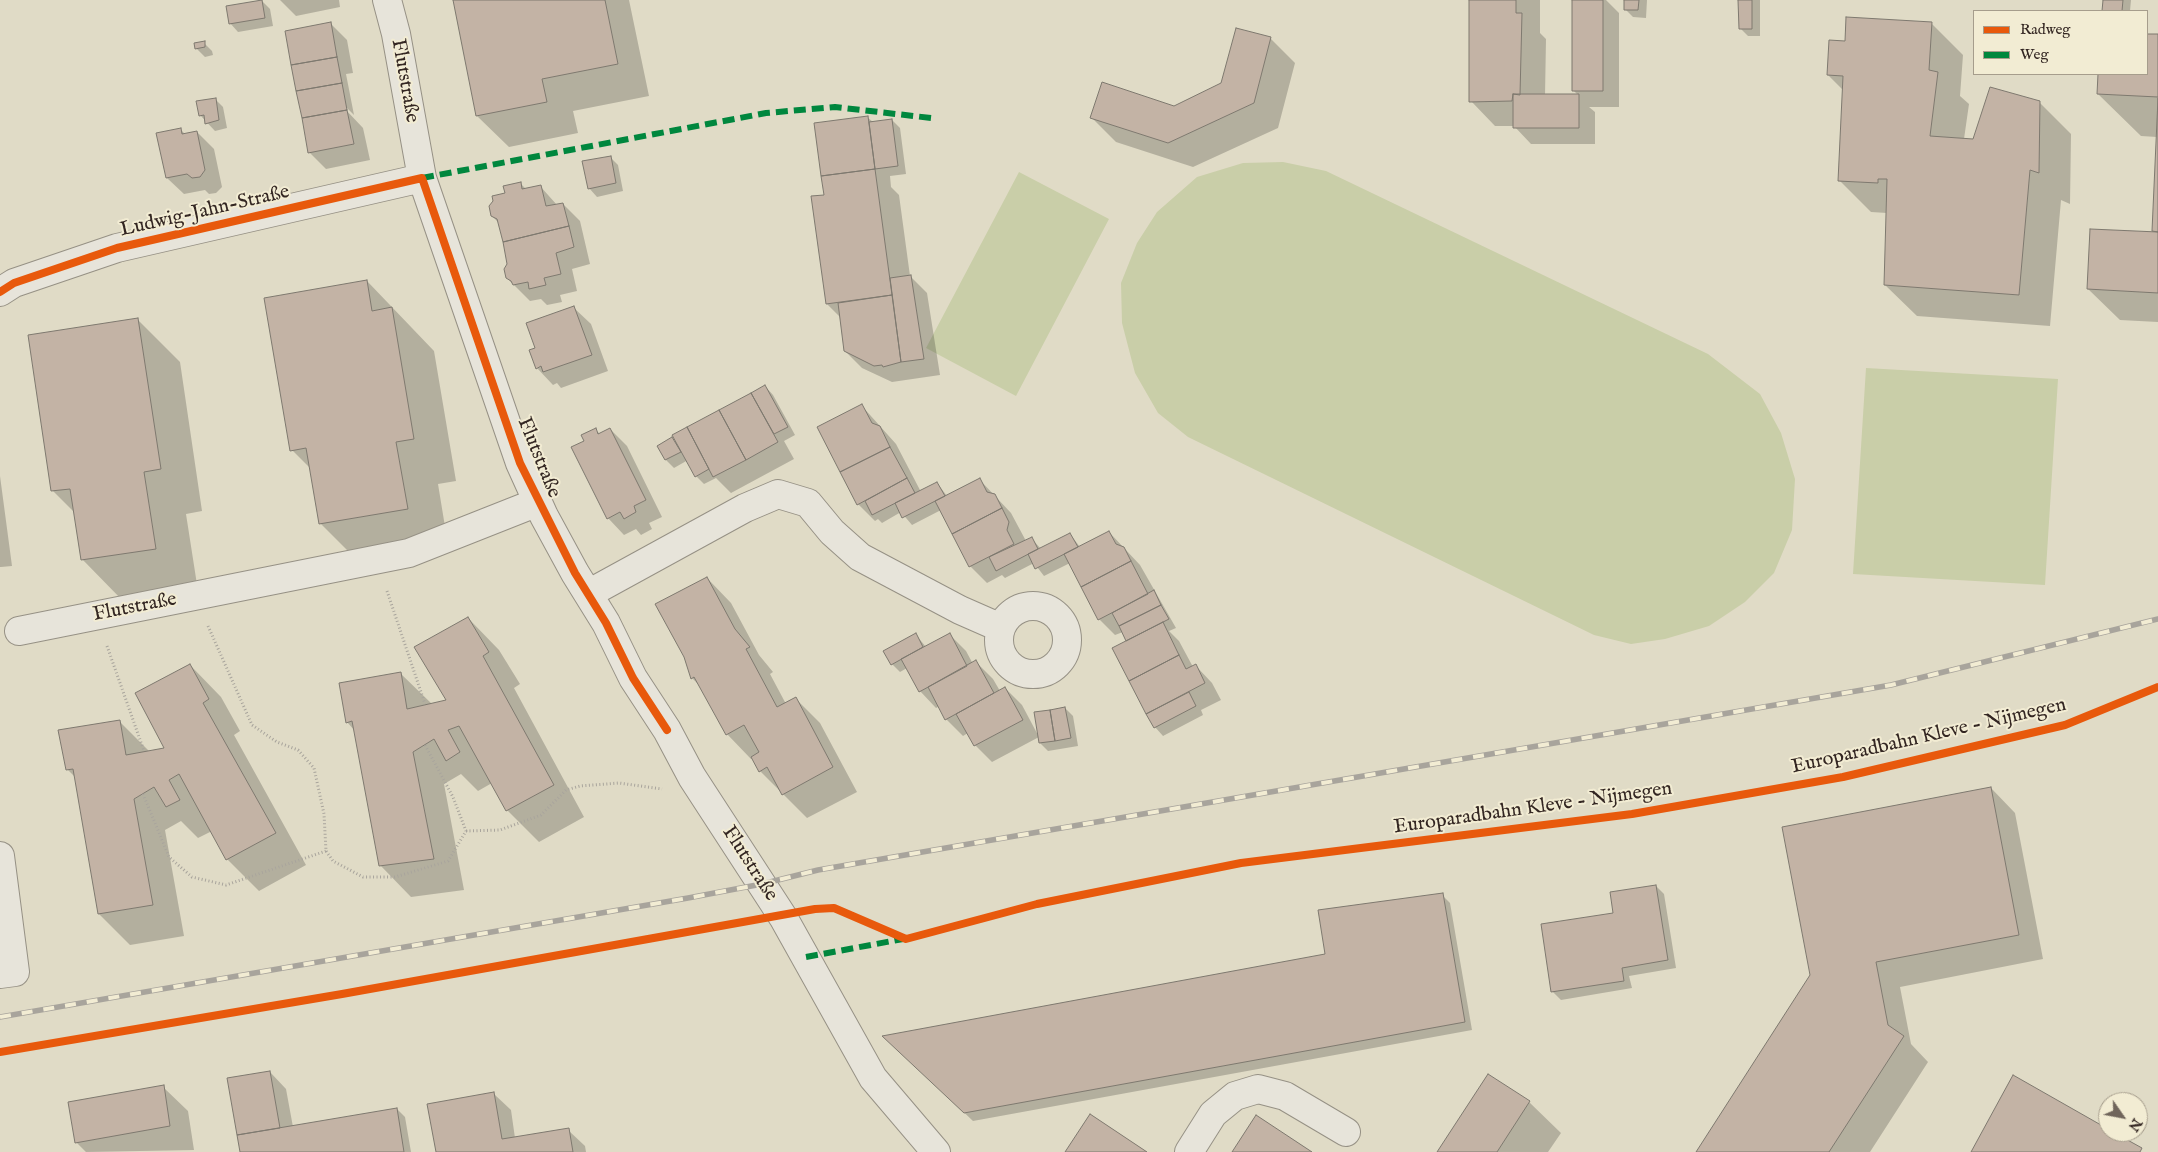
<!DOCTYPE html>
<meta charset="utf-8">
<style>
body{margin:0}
#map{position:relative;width:2158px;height:1152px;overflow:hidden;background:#e0dbc6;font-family:"IM FELL English",serif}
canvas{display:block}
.legend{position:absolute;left:1973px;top:10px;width:175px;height:65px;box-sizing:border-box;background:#f2ecd3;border:1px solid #a69d8c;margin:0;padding:6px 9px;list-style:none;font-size:15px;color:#332622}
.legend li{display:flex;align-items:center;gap:10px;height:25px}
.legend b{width:25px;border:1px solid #a69d8c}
.north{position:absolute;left:2098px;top:1092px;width:50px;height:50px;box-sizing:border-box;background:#f2ecd3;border:1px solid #a69d8c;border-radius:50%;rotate:123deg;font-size:14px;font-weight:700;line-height:20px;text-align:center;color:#332622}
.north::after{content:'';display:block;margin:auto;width:18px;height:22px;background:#70655b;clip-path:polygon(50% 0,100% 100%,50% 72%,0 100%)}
</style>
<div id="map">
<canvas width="2158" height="1152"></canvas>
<ul class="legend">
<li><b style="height:6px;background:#e8590c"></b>Radweg</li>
<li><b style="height:6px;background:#00873e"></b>Weg</li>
</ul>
<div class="north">N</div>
</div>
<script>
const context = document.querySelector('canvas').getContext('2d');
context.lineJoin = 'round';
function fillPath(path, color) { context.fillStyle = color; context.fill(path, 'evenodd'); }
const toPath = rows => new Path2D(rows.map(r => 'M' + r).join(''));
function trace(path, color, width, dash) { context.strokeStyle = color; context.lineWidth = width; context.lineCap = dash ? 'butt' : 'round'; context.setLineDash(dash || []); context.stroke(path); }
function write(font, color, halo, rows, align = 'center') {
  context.font = font + ' "IM FELL English",serif'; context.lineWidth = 4; context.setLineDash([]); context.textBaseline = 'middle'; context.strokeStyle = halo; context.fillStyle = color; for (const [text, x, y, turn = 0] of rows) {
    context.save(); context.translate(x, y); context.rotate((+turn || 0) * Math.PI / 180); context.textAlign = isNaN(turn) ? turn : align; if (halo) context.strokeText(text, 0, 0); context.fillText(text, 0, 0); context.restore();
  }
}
fillPath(toPath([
 [1283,162,1326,171,1708,354,1760,394,1781,433,1795,479,1792,530,1774,573,1745,602,1709,626,1665,639,1631,644,1594,635,1188,437,1158,413,1135,373,1122,323,1121,283,1137,243,1157,212,1197,177,1243,163],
 [1019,172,1109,219,1016,396,926,348],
 [1866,368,2058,379,2045,585,1853,574]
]), '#c9cea8');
fillPath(toPath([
 [280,0,339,0,340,7,296,16],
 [454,0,629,0,649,96,573,111,578,133,509,147,477,116],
 [1471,0,1540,0,1540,33,1546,39,1545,96,1579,96,1573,90,1573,0,1606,0,1619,13,1619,107,1589,107,1595,112,1595,144,1531,144,1514,126,1495,126,1471,101],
 [1625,0,1647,0,1646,18,1633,17,1625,9],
 [1739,0,1760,0,1760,36,1748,36,1740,28],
 [2104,0,2131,0,2130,11,2104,11],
 [262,1,270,9,273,26,238,32,230,23],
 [330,23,347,40,353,73,346,74,354,115,346,107,346,110,363,128,370,160,326,169,309,152],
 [1931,23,1963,55,1960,96,1969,104,1964,139,1974,140,2039,102,2071,134,2070,204,2061,200,2050,326,1917,316,1885,285,1887,213,1871,212,1839,180,1843,90,1828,75,1846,42],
 [1237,30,1271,39,1295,63,1278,128,1193,167,1116,142,1091,117,1174,107,1222,84],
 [2147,35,2158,35,2158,322,2120,320,2088,289,2153,233,2157,137,2141,136,2098,94,2099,74,2147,74],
 [204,43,212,51,213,55,205,57,196,48],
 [215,99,223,107,227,128,215,131,200,115],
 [867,117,873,122,892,120,900,128,906,174,890,176,891,187,899,195,910,276,927,293,940,375,892,382,862,368,845,351,841,318,827,304,825,197],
 [180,129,185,134,197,132,214,149,222,187,216,193,209,194,205,190,184,194,167,178],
 [610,157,618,165,623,191,597,197,589,188],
 [520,183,526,189,540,186,557,205,563,204,580,221,590,264,572,269,577,291,560,295,562,302,547,305,541,299,530,301,507,278,509,264,499,223,492,216,507,194],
 [367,281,434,351,456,481,438,484,449,551,363,566,320,523,311,469,292,450],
 [574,308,591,324,608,371,561,388,557,383,553,385,537,368,537,349],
 [138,320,180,362,202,511,186,514,198,591,124,602,82,559,75,513,53,491],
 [765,386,773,395,795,435,784,441,794,459,731,493,716,478,704,484,696,476,688,460,674,468,666,460,658,447,672,439,678,445,751,395,755,398],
 [862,406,896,444,921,492,937,483,947,496,979,479,1011,513,1026,541,1032,539,1041,549,1070,534,1080,547,1109,532,1140,565,1176,628,1169,631,1179,641,1193,667,1196,666,1212,683,1221,700,1201,710,1203,715,1163,736,1155,727,1114,649,1129,641,1123,632,1115,635,1099,619,1070,563,1044,576,1034,563,1005,578,1002,575,987,583,970,566,941,510,912,525,901,512,882,523,878,519,875,521,858,504,819,428],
 [595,429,600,434,610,429,627,446,662,517,649,523,652,529,641,535,636,529,624,535,608,518,586,441],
 [0,476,12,566,1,567,0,567],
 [707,578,731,603,759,655,773,672,770,674,786,704,796,699,820,723,857,792,807,818,760,771,753,758,751,759,727,734,702,688,692,678,685,656],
 [468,618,499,650,520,684,514,688,584,817,539,842,507,810,492,783,478,791,461,774,444,784,464,890,411,897,380,865,355,731,347,722,400,673,432,704,448,701],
 [916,635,926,647,950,635,966,651,973,664,976,662,993,679,1000,691,1005,688,1022,705,1039,737,992,762,975,745,968,733,963,736,946,719,940,706,936,708,920,691,907,668,900,672,892,664],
 [190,665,221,697,240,731,234,735,306,865,259,891,227,859,212,831,198,838,181,821,165,830,184,936,130,945,99,914,75,777,67,769,119,721,150,752,165,749],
 [1065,708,1073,716,1078,746,1048,751,1040,743],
 [1991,788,2015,813,2043,959,1900,987,1911,1044,1928,1062,1870,1152,1697,1152],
 [1656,886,1664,894,1676,968,1629,976,1632,988,1561,1000,1552,991,1615,914],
 [1442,895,1450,903,1472,1030,973,1121,892,1044,1326,955],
 [270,1072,286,1089,293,1127,397,1109,405,1117,411,1152,241,1152],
 [163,1087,188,1111,194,1150,86,1152,76,1142],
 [494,1094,511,1110,515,1138,568,1130,585,1146,586,1152,437,1152],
 [1529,1102,1561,1133,1548,1152,1439,1152]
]), '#0003');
const building = toPath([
 [262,0,265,18,229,24,226,6,262,0],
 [453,0,605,0,618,64,542,79,547,102,476,116,453,0],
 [1469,0,1516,0,1516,13,1522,13,1520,95,1513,94,1512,101,1469,102,1469,0],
 [1572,0,1603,0,1603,91,1572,91,1572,0],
 [1624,0,1639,0,1638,10,1624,10,1624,0],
 [1738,0,1752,0,1752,29,1739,29,1738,0],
 [2103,0,2123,0,2122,11,2102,11,2103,0],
 [1846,17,1932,22,1929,70,1938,72,1930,136,1973,139,1990,87,2040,101,2039,173,2030,170,2019,295,1884,285,1887,179,1878,179,1878,183,1838,181,1843,76,1827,75,1829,40,1845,41,1846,17],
 [331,22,337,57,291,65,285,31,331,22],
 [1236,28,1271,37,1254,103,1168,143,1090,118,1102,82,1174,106,1221,83,1236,28],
 [2147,34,2158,34,2158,97,2097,94,2098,74,2147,74,2147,34],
 [205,41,205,47,195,49,194,43,205,41],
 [337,57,342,83,296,91,291,65,337,57],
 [342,83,347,110,302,118,296,91,342,83],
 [1513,94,1579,94,1579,128,1513,128,1513,94],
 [216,98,219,120,205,124,204,115,199,116,196,101,216,98],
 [2158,98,2158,232,2152,231,2158,98],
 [347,110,354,144,308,153,302,118,347,110],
 [868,116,875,169,821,176,814,123,868,116],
 [892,119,898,166,875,169,869,122,892,119],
 [181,128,182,134,197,131,205,170,200,177,192,178,187,174,166,178,156,133,181,128],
 [611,156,616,183,588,189,582,161,611,156],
 [875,169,892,295,826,304,811,196,824,195,821,176,875,169],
 [521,182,522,189,541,185,546,206,563,203,569,226,503,242,497,219,491,216,489,206,493,201,492,196,505,193,503,186,521,182],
 [569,226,574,247,556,253,561,274,544,278,546,285,529,289,528,282,513,285,511,281,506,278,504,269,507,264,503,242,569,226],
 [2090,229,2158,232,2158,293,2087,289,2090,229],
 [911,275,924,359,901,362,890,278,911,275],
 [367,280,372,311,392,307,414,439,396,442,408,509,319,524,306,448,290,451,264,298,367,280],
 [892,295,901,362,883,367,882,365,874,366,844,351,838,303,892,295],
 [574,306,592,355,543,372,541,366,536,369,529,350,535,348,526,323,574,306],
 [138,318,161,469,144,472,156,549,81,560,70,489,51,491,28,335,138,318],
 [765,385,788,427,774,434,751,393,765,385],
 [751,393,778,442,746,460,719,410,751,393],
 [862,404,872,423,880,426,890,447,840,472,817,427,862,404],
 [719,410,746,460,713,477,687,427,719,410],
 [687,427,709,469,695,477,672,435,687,427],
 [596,428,598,434,610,428,646,500,634,506,636,512,624,519,620,512,607,519,571,447,584,441,581,435,596,428],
 [672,437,681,452,665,460,657,446,672,437],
 [890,447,907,478,857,505,840,472,890,447],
 [907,478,915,493,872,515,865,501,907,478],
 [980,478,987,492,995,494,1002,508,952,534,935,501,980,478],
 [937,482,945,496,902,518,895,503,937,482],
 [1002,508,1009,522,1007,530,1014,544,969,567,952,534,1002,508],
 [1109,531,1116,544,1124,547,1131,561,1081,587,1064,554,1109,531],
 [1070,533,1078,547,1035,569,1028,554,1070,533],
 [1032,537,1038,549,996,571,989,557,1032,537],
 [1131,561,1148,594,1098,620,1081,587,1131,561],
 [707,577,735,629,750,647,746,649,777,707,796,697,833,767,782,795,767,767,759,772,751,757,759,752,744,725,726,735,694,677,691,679,684,657,655,604,707,577],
 [1154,590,1161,605,1119,626,1112,613,1154,590],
 [1161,605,1169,619,1126,641,1119,626,1161,605],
 [468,617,489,652,483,656,554,785,506,811,459,726,448,730,460,752,446,761,434,739,413,752,434,859,379,866,352,721,346,723,339,683,401,672,407,709,446,700,414,647,468,617],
 [1163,622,1179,655,1129,681,1112,648,1163,622],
 [916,633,923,647,891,665,883,651,916,633],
 [950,633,967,666,919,692,901,659,950,633],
 [1179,655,1186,669,1196,664,1205,683,1146,714,1129,681,1179,655],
 [976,660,994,693,945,720,928,687,976,660],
 [190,664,209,699,203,703,276,833,226,860,179,774,169,780,180,800,166,807,154,787,134,799,153,905,98,914,73,769,66,770,58,730,120,720,126,755,164,748,135,693,190,664],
 [1005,687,1023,720,974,746,956,714,1005,687],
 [1189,692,1196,706,1154,728,1146,714,1189,692],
 [1065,707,1071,738,1055,741,1050,710,1065,707],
 [1050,710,1055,741,1039,743,1034,712,1050,710],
 [1991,787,2019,935,1876,962,1888,1025,1904,1036,1829,1152,1696,1152,1810,975,1782,827,1991,787],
 [1656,885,1668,960,1622,968,1624,981,1551,992,1541,924,1613,913,1610,892,1656,885],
 [1443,893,1465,1022,964,1113,882,1036,1325,954,1318,910,1443,893],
 [270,1071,280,1128,237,1135,227,1078,270,1071],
 [1488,1074,1530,1101,1497,1152,1437,1152,1488,1074],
 [2013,1075,2108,1129,2108,1132,2113,1132,2142,1148,2140,1152,1971,1152,2013,1075],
 [164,1085,170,1126,75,1143,68,1102,164,1085],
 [494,1092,502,1139,569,1128,573,1152,436,1152,427,1104,494,1092],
 [397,1108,404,1152,240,1152,237,1135,397,1108],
 [1090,1114,1147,1152,1065,1152,1090,1114],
 [1256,1115,1312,1152,1232,1152,1256,1115]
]);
fillPath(building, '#c3b3a5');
trace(building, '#7e796f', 1);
const minor = toPath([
 [387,0,396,34,422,178,520,463,544,516,575,573,606,623,633,678,667,730,692,777,783,917,873,1078,936,1152],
 [0,292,14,283,117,248,422,178],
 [588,594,745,508,778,494,808,503,832,532,860,557,960,610,1001,628],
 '999 640a34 34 0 1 1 68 0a34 34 0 1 1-68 0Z',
 [19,631,409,553,538,502],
 [0,856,15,972,0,974],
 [1189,1152,1213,1114,1235,1096,1258,1089,1285,1096,1346,1132]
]);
trace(minor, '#969185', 30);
trace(toPath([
 [387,591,425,704],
 [208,626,252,725,277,742,298,750,314,768,324,814,326,851,333,861,363,877,395,877,448,861,466,831,453,797,425,745],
 [107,646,144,751],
 [143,794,169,857,192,877,226,885,326,851],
 [466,831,500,830,541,815,566,790,580,786,619,783,662,789]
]), '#a8a49c', 3, [1, 2.5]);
trace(minor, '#e7e4da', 28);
const rail = toPath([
 [0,1017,688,898,762,884,818,870,1891,685,2158,619]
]);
trace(rail, '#a8a49c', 5.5);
trace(rail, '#f2ecd3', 4, [11]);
trace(toPath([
 [422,178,766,113,835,107,931,118],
 [806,957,903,939]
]), '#00873e', 6, [12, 6]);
trace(toPath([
 [0,292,14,283,117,248,422,178,520,463,575,573,606,623,633,678,667,730],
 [0,1052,342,994,815,909,834,908,906,939,1037,904,1241,863,1632,814,1843,777,2065,725,2158,687]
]), '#e8590c', 8);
write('20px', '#332622', '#f2ecd3', [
 ["Flutstraße",404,81,80],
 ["Ludwig-Jahn-Straße",205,212,-13],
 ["Flutstraße",538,458,68],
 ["Flutstraße",135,608,-11],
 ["Europaradbahn Kleve - Nijmegen",1929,737,-13],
 ["Europaradbahn Kleve - Nijmegen",1533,809,-8],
 ["Flutstraße",749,864,57]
]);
</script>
